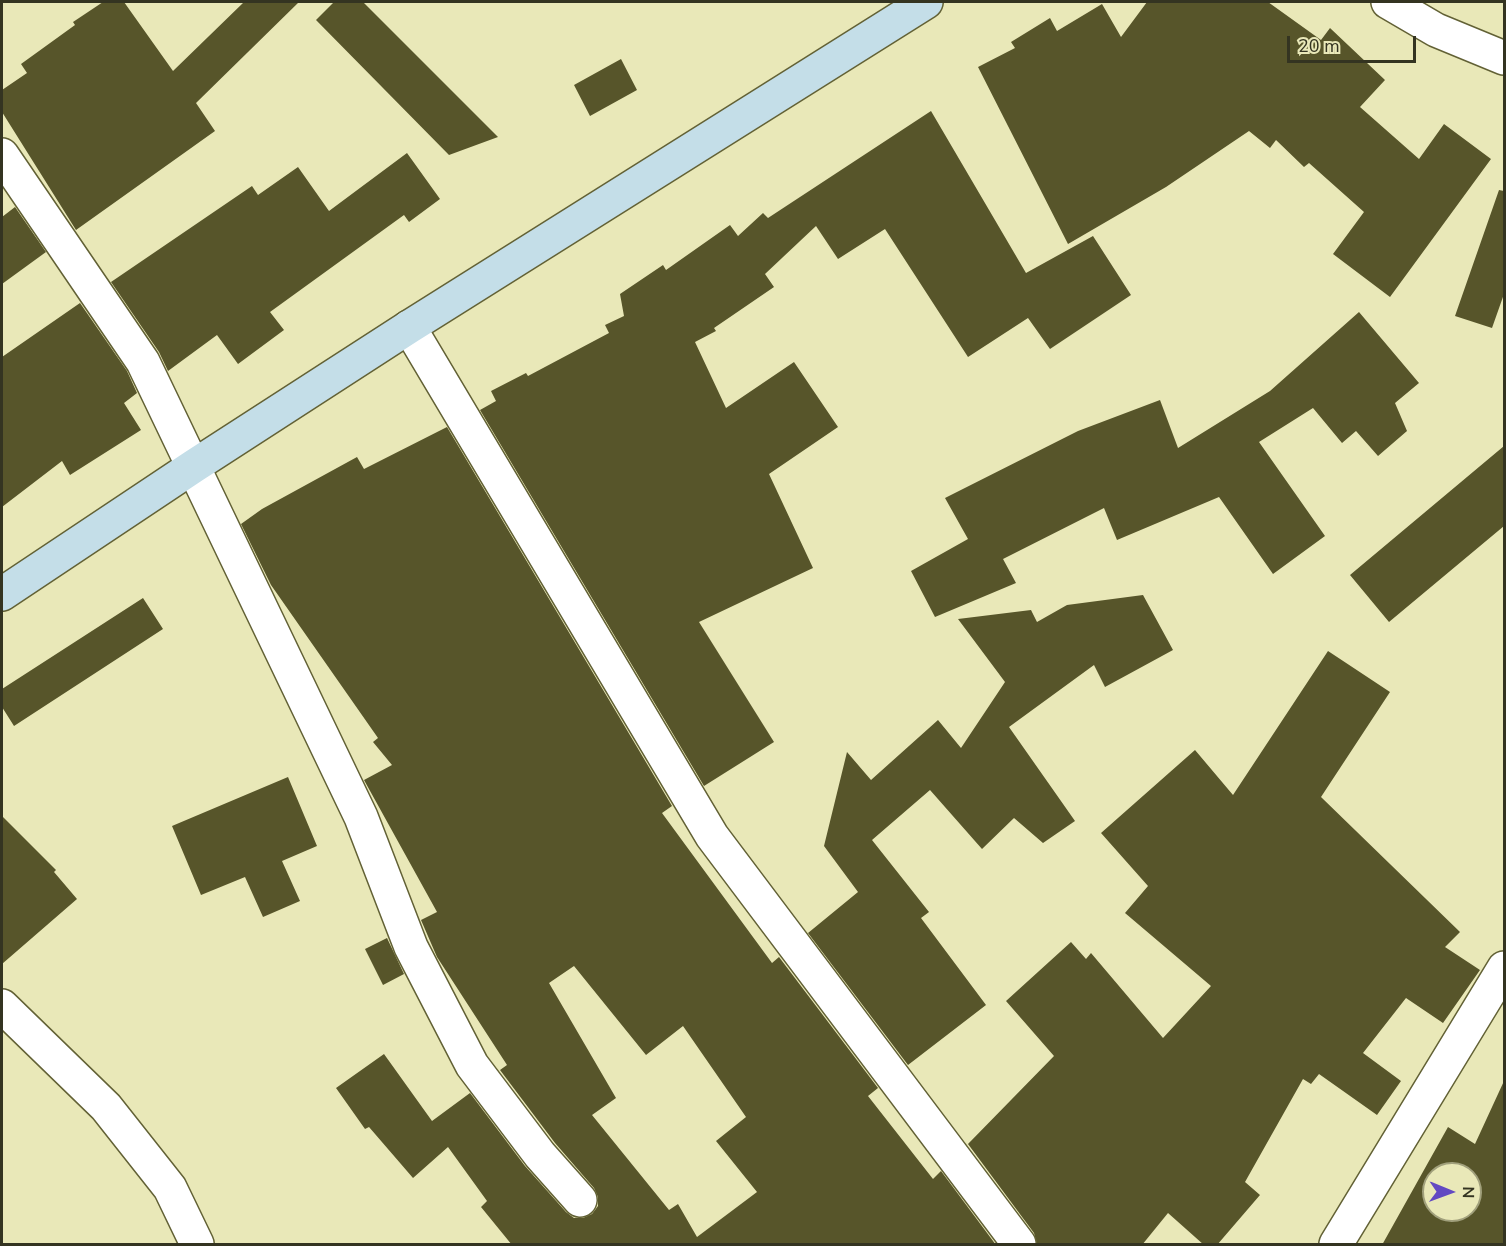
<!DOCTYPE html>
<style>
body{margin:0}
#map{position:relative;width:1506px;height:1246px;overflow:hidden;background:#e9e8b8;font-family:"Nunito Sans",sans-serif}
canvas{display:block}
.frame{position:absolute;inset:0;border:3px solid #343421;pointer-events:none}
.north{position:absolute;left:1422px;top:1162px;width:60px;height:60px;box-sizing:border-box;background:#e9e8b8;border:2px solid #a1a07c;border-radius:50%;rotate:91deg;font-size:16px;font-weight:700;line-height:24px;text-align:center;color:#343421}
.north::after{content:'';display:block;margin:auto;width:21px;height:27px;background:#6249c2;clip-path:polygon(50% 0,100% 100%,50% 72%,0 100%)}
.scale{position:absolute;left:1287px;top:36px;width:129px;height:27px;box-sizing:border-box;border:3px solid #343421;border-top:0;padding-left:8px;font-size:18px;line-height:21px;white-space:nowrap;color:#343421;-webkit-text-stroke:4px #e9e8b8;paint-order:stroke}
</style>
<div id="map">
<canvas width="1506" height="1246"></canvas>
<div class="frame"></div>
<div class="north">N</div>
<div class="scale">20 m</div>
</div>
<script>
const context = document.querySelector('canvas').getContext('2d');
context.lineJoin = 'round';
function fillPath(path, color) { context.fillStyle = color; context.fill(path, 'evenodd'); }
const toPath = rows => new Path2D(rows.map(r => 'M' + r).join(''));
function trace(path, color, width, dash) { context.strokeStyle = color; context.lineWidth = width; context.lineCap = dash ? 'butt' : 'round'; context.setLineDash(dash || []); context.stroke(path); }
fillPath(toPath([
 [103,2,124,2,173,71,244,2,299,2,196,103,215,131,76,230,2,112,2,90,27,73,21,64,75,25,73,22],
 [334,2,363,2,498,137,449,155,316,20],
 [1147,2,1268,2,1321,40,1330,28,1385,80,1360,107,1419,159,1444,124,1491,159,1390,297,1333,254,1364,212,1309,163,1304,167,1276,140,1270,148,1249,131,1166,187,1068,244,978,67,1015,48,1011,42,1050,18,1057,31,1102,4,1121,37],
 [621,59,637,90,590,116,574,85],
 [931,111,1026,273,1093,236,1131,295,1050,349,1028,318,968,357,885,229,838,259,816,226,765,274,774,287,714,328,716,331,695,342,726,408,794,362,838,427,769,474,813,568,699,622,774,742,704,786,480,410,496,401,491,391,526,373,528,376,609,333,605,325,624,316,620,294,663,265,666,270,730,225,738,236,763,213,768,218],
 [407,153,440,199,409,222,404,215,270,312,284,330,238,364,217,335,168,371,159,352,111,282,252,186,258,195,298,167,329,211],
 [1499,190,1504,191,1504,294,1492,328,1455,316],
 [15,207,46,252,2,284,2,217],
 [80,303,127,371,137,393,124,403,141,430,70,475,62,461,2,507,2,357],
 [1359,312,1419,383,1395,403,1407,431,1378,456,1356,431,1342,443,1313,408,1259,442,1325,536,1273,574,1219,497,1117,540,1104,508,1003,559,1016,583,935,617,911,571,968,539,945,498,1078,431,1160,400,1178,448,1270,391],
 [447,427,672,806,662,813,772,963,779,957,878,1088,868,1096,933,1179,941,1171,996,1245,512,1245,481,1207,487,1201,448,1147,413,1178,369,1127,365,1129,336,1088,384,1054,432,1121,470,1093,525,1166,566,1212,574,1218,583,1218,592,1214,598,1206,598,1197,594,1188,555,1143,500,1070,507,1065,437,957,421,920,437,912,364,780,392,765,373,742,378,738,271,585,241,524,262,509,357,457,364,469],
 [574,966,646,1055,683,1026,746,1117,716,1141,757,1192,697,1237,678,1204,669,1210,592,1115,616,1098,549,983],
 [1504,446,1504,526,1389,622,1350,575],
 [1143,595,1173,650,1105,687,1094,665,1009,727,1075,821,1043,843,1014,818,982,849,930,790,872,840,929,912,921,918,986,1005,908,1065,808,933,858,892,824,846,847,752,871,780,938,720,961,748,1005,682,958,619,1031,610,1037,622,1067,605],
 [143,598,163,629,14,726,2,707,2,689],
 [1328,651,1390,692,1321,797,1460,932,1445,947,1480,970,1443,1023,1406,998,1363,1053,1401,1081,1377,1115,1319,1074,1311,1084,1303,1079,1245,1182,1260,1195,1217,1245,1204,1245,1168,1213,1142,1245,1037,1245,1034,1233,968,1144,1054,1056,1006,1001,1071,942,1086,959,1091,953,1163,1038,1211,986,1125,913,1148,886,1101,833,1195,750,1233,795],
 [288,777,317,846,282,861,300,901,263,917,245,877,201,895,172,826],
 [2,816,56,870,54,872,77,899,2,964],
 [387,938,404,974,383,985,365,949],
 [1504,1081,1504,1245,1382,1245,1448,1127,1475,1144],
 [1434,1174,1470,1174,1470,1210,1434,1210]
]), '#57552a');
const minor = toPath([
 [1388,2,1436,30,1504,58],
 [2,155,143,362,361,817,411,947,472,1065,540,1155,580,1200],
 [409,327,712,836,1019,1244],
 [2,1006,106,1107,170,1188,197,1244],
 [1336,1244,1504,968]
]);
const secondary = toPath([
 [2,594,194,466,409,327,926,2]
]);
trace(minor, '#626135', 36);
trace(secondary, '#626135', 36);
trace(minor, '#fff', 33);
trace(secondary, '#c4dee8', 33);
</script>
